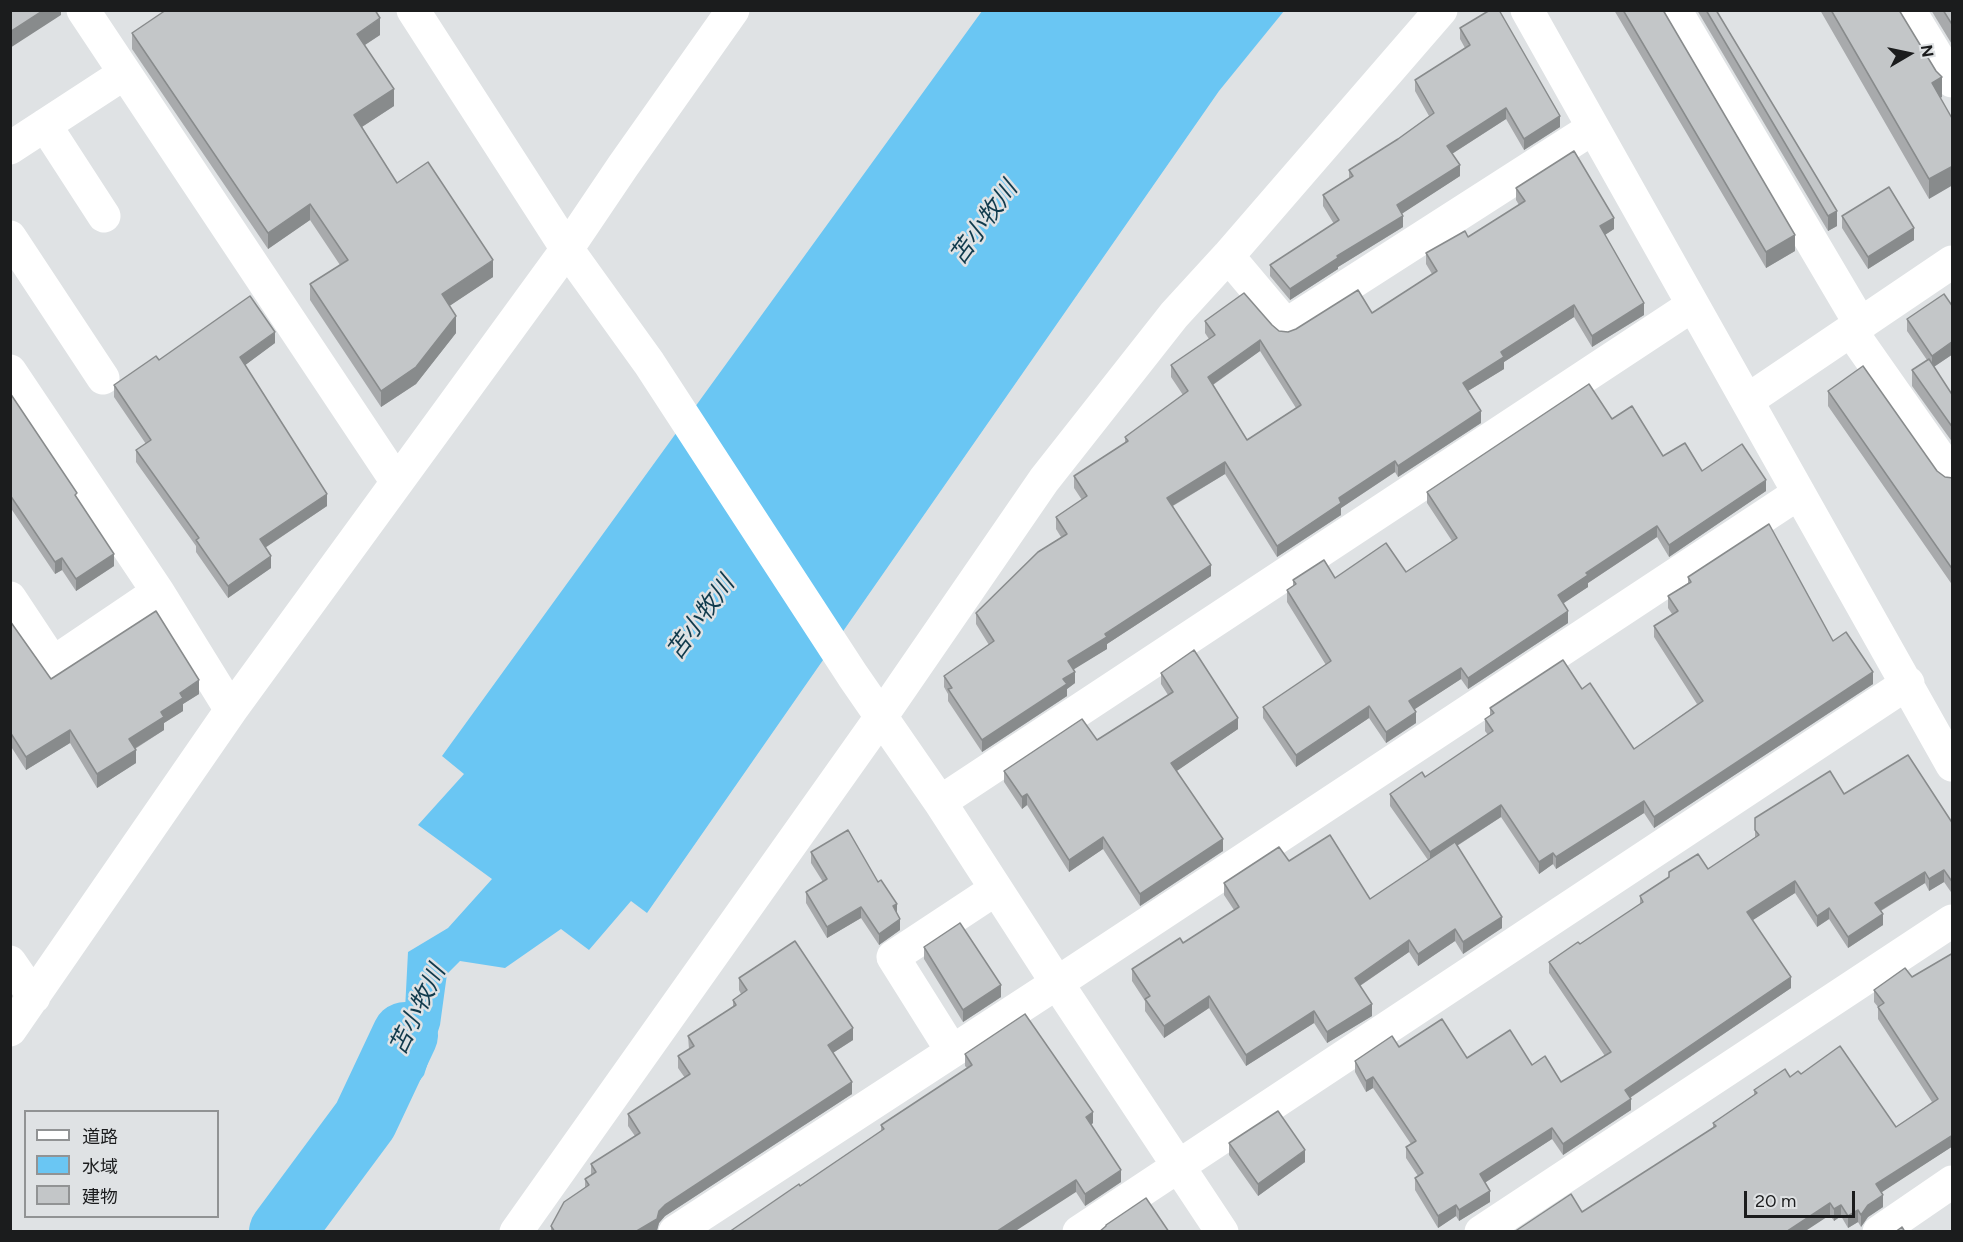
<!DOCTYPE html>
<meta charset="utf-8">
<style>
body{margin:0}
#map{position:relative;width:1963px;height:1242px;overflow:hidden;background:#dfe2e4;font-family:Figtree,"Noto Sans JP",sans-serif}
canvas{display:block}
.frame{position:absolute;inset:0;border:12px solid #1b1c1d;pointer-events:none}
.legend{position:absolute;left:24px;top:1110px;width:195px;height:108px;box-sizing:border-box;background:#dfe2e4;border:2px solid #919394;margin:0;padding:8px 10px;list-style:none;font-size:18px;color:#1b1c1d}
.legend li{display:flex;align-items:center;gap:12px;height:30px}
.legend b{width:30px;border:2px solid #919394}
.north{position:absolute;left:1879px;top:24px;width:60px;height:60px;-webkit-text-stroke:4px #dfe2e4;paint-order:stroke;rotate:81deg;font-size:16px;font-weight:700;line-height:24px;text-align:center;color:#1b1c1d}
.north::after{content:'';display:block;margin:auto;width:21px;height:27px;background:#1b1c1d;clip-path:polygon(50% 0,100% 100%,50% 72%,0 100%)}
.scale{position:absolute;left:1744px;top:1191px;width:111px;height:27px;box-sizing:border-box;border:3px solid #1b1c1d;border-top:0;padding-left:8px;font-size:18px;line-height:21px;white-space:nowrap;color:#1b1c1d;-webkit-text-stroke:4px #dfe2e4;paint-order:stroke}
</style>
<div id="map">
<canvas width="1963" height="1242"></canvas>
<div class="frame"></div>
<ul class="legend">
<li><b style="height:8px;background:#fff"></b>道路</li>
<li><b style="height:16px;background:#6ac6f3"></b>水域</li>
<li><b style="height:16px;background:#c3c6c8"></b>建物</li>
</ul>
<div class="north">N</div>
<div class="scale">20 m</div>
</div>
<script>
const context = document.querySelector('canvas').getContext('2d');
context.lineJoin = 'round';
function fillPath(path, color) { context.fillStyle = color; context.fill(path, 'evenodd'); }
const toPath = rows => new Path2D(rows.map(r => 'M' + r).join(''));
function trace(path, color, width, dash) { context.strokeStyle = color; context.lineWidth = width; context.lineCap = dash ? 'butt' : 'round'; context.setLineDash(dash || []); context.stroke(path); }
function write(font, color, halo, rows, align = 'center') {
  context.font = font + ' Figtree,"Noto Sans JP",sans-serif'; context.lineWidth = 5; context.setLineDash([]); context.textBaseline = 'middle'; context.strokeStyle = halo; context.fillStyle = color; for (const [text, x, y, turn = 0] of rows) {
    context.save(); context.translate(x, y); context.rotate((+turn || 0) * Math.PI / 180); context.textAlign = isNaN(turn) ? turn : align; if (halo) context.strokeText(text, 0, 0); context.fillText(text, 0, 0); context.restore();
  }
}
fillPath(toPath([
 [982,11,1284,11,1219,91,647,913,631,901,589,950,561,929,505,968,460,961,447,974,440,1025,424,1075,376,1137,364,1110,405,1010,408,952,448,928,492,879,418,825,464,774,442,756]
]), '#6ac6f3');
trace(toPath([
 [282,1232,365,1120,405,1035]
]), '#6ac6f3', 66);
trace(toPath([
 [83,10,397,482],
 [413,10,567,249,649,363,853,676,940,802,1057,983,1222,1232],
 [1527,10,1952,765],
 [1675,10,1861,325],
 [1909,10,1952,81],
 [45,125,104,216],
 [10,148,125,73],
 [10,237,103,378],
 [1228,256,1286,325,1593,128],
 [1851,331,1952,475],
 [10,371,158,592,231,710],
 [1748,400,1952,262],
 [10,598,53,663,158,592],
 [940,802,1693,305],
 [10,962,34,997],
 [10,1030,231,710,567,249,623,166,733,10],
 [952,1051,893,957,996,889],
 [516,1232,881,717,1044,480,1174,315,1228,256,1441,10],
 [675,1232,1057,983,1799,493],
 [1079,1232,1908,683],
 [1481,1232,1952,921],
 [1879,1232,1952,1182]
]), '#fff', 33);
fillPath(toPath([
 [1614,10,1663,10,1795,251,1766,268],
 [1697,10,1716,10,1837,226,1828,231],
 [1820,10,1899,10,1942,97,1940,98,1929,199],
 [1931,10,1953,10,1953,46],
 [1460,28,1560,127,1524,150,1506,119,1452,154,1460,176,1402,213,1403,227,1338,267,1338,269,1290,300,1270,276,1270,265,1334,224,1323,206,1323,195,1349,178,1349,170,1398,139,1429,116,1415,91,1415,80,1465,48,1460,39],
 [132,33,380,35,365,45,394,106,362,127,397,183,493,277,449,306,456,333,416,384,381,407,310,300,310,284,340,265,310,220,268,249,132,49],
 [1516,188,1614,229,1605,235,1644,315,1592,347,1574,317,1504,362,1504,369,1468,391,1481,423,1398,477,1395,472,1341,508,1341,515,1277,557,1225,474,1173,506,1211,576,1107,644,1107,649,1073,669,1075,683,1067,689,1067,696,982,752,948,701,948,694,944,687,944,676,989,645,976,624,976,613,1061,537,1056,529,1056,517,1082,500,1074,488,1074,476,1125,443,1125,437,1183,395,1171,377,1171,365,1209,339,1205,333,1205,321,1272,325,1279,331,1288,332,1372,313,1432,274,1426,264,1426,253,1468,237,1519,205,1516,200],
 [1260,351,1296,408,1247,440,1213,385],
 [1842,216,1914,240,1868,269,1842,228],
 [1953,307,1953,354,1934,367,1953,396,1953,443,1912,386,1912,370,1927,360,1907,331,1907,319],
 [275,343,245,365,327,506,265,548,271,568,228,598,196,552,196,546,136,462,136,450,146,444,114,397,114,385,159,360],
 [1828,391,1945,477,1953,478,1953,586,1828,406],
 [10,393,77,498,114,566,76,591,62,570,55,574,10,507],
 [1612,419,1663,456,1702,471,1766,491,1669,557,1657,537,1588,583,1588,587,1563,603,1568,623,1468,689,1461,679,1414,709,1416,723,1386,743,1369,718,1296,767,1263,718,1263,707,1326,665,1287,602,1287,590,1293,586,1293,580,1335,578,1406,572,1452,541,1427,503,1427,492],
 [1688,577,1833,641,1873,684,1654,828,1644,813,1556,869,1553,864,1539,874,1501,817,1457,846,1502,928,1463,954,1455,941,1418,966,1409,952,1360,986,1372,1016,1327,1043,1314,1023,1246,1066,1209,1008,1164,1038,1145,1011,1145,1001,1132,981,1132,969,1183,943,1234,910,1224,895,1224,883,1289,861,1370,899,1428,860,1390,806,1390,794,1425,777,1488,735,1485,731,1485,719,1490,716,1490,708,1582,689,1634,749,1697,704,1654,637,1654,626,1672,614,1668,608,1668,596,1688,583],
 [10,621,51,679,199,694,183,704,183,711,164,723,164,730,135,749,136,763,97,788,70,743,26,770,10,745],
 [1161,673,1238,729,1176,771,1223,851,1140,906,1103,849,1069,872,1027,805,1022,809,1004,782,1004,771,1097,740,1168,695,1161,684],
 [1844,794,1953,824,1953,895,1944,882,1929,891,1925,883,1881,911,1883,925,1848,948,1829,919,1817,927,1795,893,1752,920,1791,988,1630,1098,1631,1110,1563,1155,1552,1139,1485,1182,1490,1202,1459,1221,1456,1216,1438,1228,1415,1190,1415,1178,1418,1176,1406,1158,1406,1147,1411,1144,1373,1088,1366,1092,1355,1072,1355,1061,1399,1047,1467,1058,1532,1065,1561,1082,1605,1056,1549,973,1549,962,1580,944,1640,904,1640,896,1708,869,1755,838,1755,818],
 [811,852,897,913,900,930,879,945,861,918,827,938,806,903,806,892,823,882,811,863],
 [924,947,1001,997,963,1022,924,959],
 [1953,953,1953,1146,1881,1192,1883,1207,1868,1217,1861,1227,1858,1222,1848,1228,1841,1216,1834,1221,1830,1215,1582,1212,1713,1128,1713,1123,1754,1095,1754,1090,1790,1077,1801,1074,1896,1127,1932,1102,1878,1019,1878,1007,1874,1002,1874,990,1912,977],
 [739,978,853,1040,833,1053,852,1094,665,1216,659,1223,656,1232,551,1232,551,1226,585,1188,585,1179,591,1175,591,1164,635,1136,628,1126,628,1114,685,1078,678,1068,678,1056,689,1049,688,1036,733,1008,733,1000,741,994,739,990],
 [965,1054,1093,1123,1091,1125,1121,1182,1085,1206,1076,1192,800,1186,881,1131,881,1125,967,1068,965,1066],
 [1229,1143,1305,1162,1258,1196,1229,1155]
]), '#a8aaac');
fillPath(toPath([
 [44,10,61,10,61,15,10,48,10,32],
 [380,18,380,35,357,50,357,34],
 [1942,77,1942,97,1932,103,1932,83],
 [394,89,394,106,354,132,354,115],
 [1506,108,1506,119,1447,157,1447,146],
 [1560,116,1560,127,1524,150,1524,139],
 [1460,165,1460,176,1397,217,1397,205],
 [1953,166,1953,185,1929,199,1929,179],
 [310,204,310,220,268,249,268,233],
 [1837,211,1837,226,1828,231,1828,216],
 [1403,216,1403,227,1338,267,1338,269,1290,300,1290,289,1337,256],
 [1614,218,1614,229,1600,238,1600,226],
 [1914,228,1914,240,1868,269,1868,257],
 [1795,235,1795,251,1766,268,1766,252],
 [493,260,493,277,442,311,442,294],
 [1644,303,1644,315,1592,347,1592,336],
 [1574,305,1574,317,1504,362,1504,369,1463,394,1463,383,1501,352],
 [456,316,456,333,416,384,381,407,381,391],
 [275,332,275,343,240,369,240,357],
 [1260,340,1260,351,1208,388,1208,377],
 [1953,341,1953,354,1932,368,1932,356],
 [1481,411,1481,423,1398,477,1398,466],
 [1395,461,1395,472,1341,508,1341,515,1277,557,1277,546,1339,498],
 [1225,462,1225,474,1167,509,1167,498],
 [1766,480,1766,491,1669,557,1669,545],
 [327,494,327,506,260,551,260,539],
 [1657,526,1657,537,1588,583,1588,587,1558,607,1558,595,1586,573],
 [114,554,114,566,76,591,76,579],
 [271,556,271,568,228,598,228,586],
 [62,558,62,570,55,574,55,562],
 [1211,565,1211,576,1107,644,1107,649,1068,673,1068,661,1105,634],
 [1568,611,1568,623,1468,689,1468,678],
 [1461,668,1461,679,1409,713,1409,701],
 [1075,672,1075,683,1067,689,1067,696,982,752,982,740,1063,679],
 [1873,672,1873,684,1654,828,1654,817],
 [199,680,199,694,183,704,183,711,164,723,164,730,129,752,129,739,180,693],
 [1369,706,1369,718,1296,767,1296,755],
 [1416,712,1416,723,1386,743,1386,732],
 [1238,718,1238,729,1171,775,1171,763],
 [70,730,70,743,26,770,26,757],
 [136,750,136,763,97,788,97,774],
 [1027,794,1027,805,1022,809,1022,797],
 [1644,801,1644,813,1556,869,1556,857],
 [1501,805,1501,817,1430,863,1430,852],
 [1103,837,1103,849,1069,872,1069,860],
 [1223,839,1223,851,1140,906,1140,894],
 [1553,853,1553,864,1539,874,1539,862],
 [1944,870,1944,882,1929,891,1929,879],
 [1925,872,1925,883,1875,914,1875,903],
 [1795,881,1795,893,1747,924,1747,912],
 [897,904,897,915,893,906],
 [861,907,861,918,827,938,827,927],
 [1829,908,1829,919,1817,927,1817,916],
 [1883,914,1883,925,1848,948,1848,937],
 [1502,917,1502,928,1463,954,1463,942],
 [900,919,900,930,879,945,879,934],
 [1455,929,1455,941,1418,966,1418,954],
 [1409,940,1409,952,1355,989,1355,978],
 [1791,977,1791,988,1625,1101,1625,1090],
 [1001,985,1001,997,963,1022,963,1010],
 [1209,996,1209,1008,1164,1038,1164,1026],
 [1372,1004,1372,1016,1327,1043,1327,1032],
 [1314,1011,1314,1023,1246,1066,1246,1055],
 [853,1028,853,1040,828,1056,828,1045],
 [1373,1077,1373,1088,1366,1092,1366,1081],
 [852,1082,852,1094,665,1216,659,1223,657,1231,635,1232,665,1205],
 [1631,1099,1631,1110,1563,1155,1563,1144],
 [1093,1112,1093,1123,1086,1128,1086,1117],
 [1552,1128,1552,1139,1480,1186,1480,1174],
 [1953,1135,1953,1146,1876,1196,1876,1184],
 [1305,1150,1305,1162,1258,1196,1258,1184],
 [1121,1170,1121,1182,1085,1206,1085,1194],
 [1076,1180,1076,1192,1014,1232,996,1232],
 [1490,1191,1490,1202,1459,1221,1459,1210],
 [1883,1195,1883,1207,1868,1217,1861,1227,1861,1215,1868,1205],
 [1830,1203,1830,1215,1804,1232,1786,1232],
 [1456,1205,1456,1216,1438,1228,1438,1216],
 [1841,1205,1841,1216,1834,1221,1834,1209],
 [1858,1210,1858,1222,1848,1228,1848,1216]
]), '#888b8c');
const building = toPath([
 [10,10,44,10,10,32,10,10],
 [166,10,375,10,380,18,357,34,394,89,354,115,397,183,428,162,493,260,442,294,456,316,416,367,381,391,310,284,348,260,310,204,268,233,132,33,166,10],
 [1490,10,1499,10,1560,116,1524,139,1506,108,1447,146,1460,165,1397,205,1403,216,1337,256,1338,258,1290,289,1270,265,1339,220,1323,195,1353,176,1349,170,1398,139,1434,113,1415,80,1470,45,1460,28,1490,10],
 [1623,10,1663,10,1795,235,1766,252,1623,10],
 [1706,10,1716,10,1837,211,1828,216,1706,10],
 [1831,10,1899,10,1936,71,1942,77,1932,83,1953,120,1953,166,1929,179,1831,10],
 [1943,10,1953,10,1953,26,1943,10],
 [1574,151,1614,218,1600,226,1644,303,1592,336,1574,305,1501,352,1504,357,1463,383,1481,411,1398,466,1395,461,1339,498,1341,503,1277,546,1225,462,1167,498,1211,565,1105,634,1107,637,1068,661,1075,672,1063,679,1067,684,982,740,948,689,952,688,944,676,994,641,976,613,1038,552,1067,534,1056,517,1087,496,1074,476,1128,441,1125,437,1188,391,1171,365,1215,335,1205,321,1244,293,1272,325,1279,331,1288,332,1296,329,1358,290,1372,313,1437,271,1426,253,1465,231,1468,237,1525,201,1516,188,1574,151],
 [1260,340,1301,405,1247,440,1208,377,1260,340],
 [1889,187,1914,228,1868,257,1842,216,1889,187],
 [1944,294,1953,307,1953,341,1932,356,1907,319,1944,294],
 [250,296,275,332,240,357,327,494,260,539,271,556,228,586,196,540,199,538,136,450,151,440,114,385,156,356,159,360,250,296],
 [1929,359,1953,396,1953,428,1912,370,1929,359],
 [1863,366,1937,471,1945,477,1953,478,1953,570,1828,391,1863,366],
 [1589,384,1612,419,1632,406,1663,456,1685,443,1702,471,1742,444,1766,480,1669,545,1657,526,1586,573,1588,575,1558,595,1568,611,1468,678,1461,668,1409,701,1416,712,1386,732,1369,706,1296,755,1263,707,1331,661,1287,590,1296,584,1293,580,1324,560,1335,578,1386,543,1406,572,1457,538,1427,492,1589,384],
 [10,393,77,493,75,495,114,554,76,579,62,558,55,562,10,495,10,393],
 [1769,524,1833,641,1846,632,1873,672,1654,817,1644,801,1556,857,1553,853,1539,862,1501,805,1430,852,1390,794,1422,772,1425,777,1493,731,1485,719,1494,713,1490,708,1563,660,1582,689,1590,683,1634,749,1703,701,1654,626,1678,611,1668,596,1691,582,1688,577,1769,524],
 [156,611,199,680,180,693,183,698,161,712,164,717,129,739,136,750,97,774,70,730,26,757,10,732,10,621,51,679,156,611],
 [1194,650,1238,718,1171,763,1223,839,1140,894,1103,837,1069,860,1027,794,1022,797,1004,771,1082,719,1097,740,1173,692,1161,673,1194,650],
 [1908,755,1953,824,1953,883,1944,870,1929,879,1925,872,1875,903,1883,914,1848,937,1829,908,1817,916,1795,881,1747,912,1791,977,1625,1090,1631,1099,1563,1144,1552,1128,1480,1174,1490,1191,1459,1210,1456,1205,1438,1216,1415,1178,1423,1173,1406,1147,1416,1141,1373,1077,1366,1081,1355,1061,1392,1036,1399,1047,1442,1019,1467,1058,1510,1030,1532,1065,1545,1056,1561,1082,1611,1052,1549,962,1578,942,1580,944,1643,902,1640,896,1669,877,1669,872,1698,854,1708,869,1759,835,1755,830,1755,818,1830,771,1844,794,1908,755],
 [848,830,878,882,881,880,897,904,893,906,900,919,879,934,861,907,827,927,806,892,827,879,811,852,848,830],
 [1330,835,1370,899,1455,842,1502,917,1463,942,1455,929,1418,954,1409,940,1355,978,1372,1004,1327,1032,1314,1011,1246,1055,1209,996,1164,1026,1145,999,1150,996,1132,969,1180,938,1183,943,1239,907,1224,883,1279,847,1289,861,1330,835],
 [960,923,1001,985,963,1010,924,947,960,923],
 [795,941,853,1028,828,1045,852,1082,665,1205,659,1211,657,1219,635,1232,555,1232,551,1226,564,1202,589,1185,585,1179,596,1172,591,1164,640,1133,628,1114,690,1074,678,1056,694,1046,688,1036,736,1005,733,1000,747,990,739,978,795,941],
 [1953,953,1953,1135,1876,1184,1883,1195,1868,1205,1861,1215,1858,1210,1848,1216,1841,1205,1834,1209,1830,1203,1786,1232,1514,1232,1571,1194,1582,1212,1716,1126,1713,1123,1757,1093,1754,1090,1785,1069,1790,1077,1798,1071,1801,1074,1840,1046,1896,1127,1938,1099,1878,1007,1884,1003,1874,990,1905,968,1912,977,1953,953],
 [1025,1014,1093,1112,1086,1117,1121,1170,1085,1194,1076,1180,996,1232,729,1232,799,1184,800,1186,884,1129,881,1125,972,1065,965,1054,1025,1014],
 [1278,1111,1305,1150,1258,1184,1229,1143,1278,1111],
 [1146,1198,1169,1232,1099,1232,1106,1226,1106,1225,1146,1198],
 [1902,1227,1905,1232,1895,1232,1902,1227]
]);
fillPath(building, '#c3c6c8');
trace(building, '#888b8c', 1.5);
write('italic 24px', '#103a4c', '#dfe2e4', [
 ["苫小牧川",984,223,-54],
 ["苫小牧川",701,618,-54],
 ["苫小牧川",418,1010,-64]
]);
</script>
